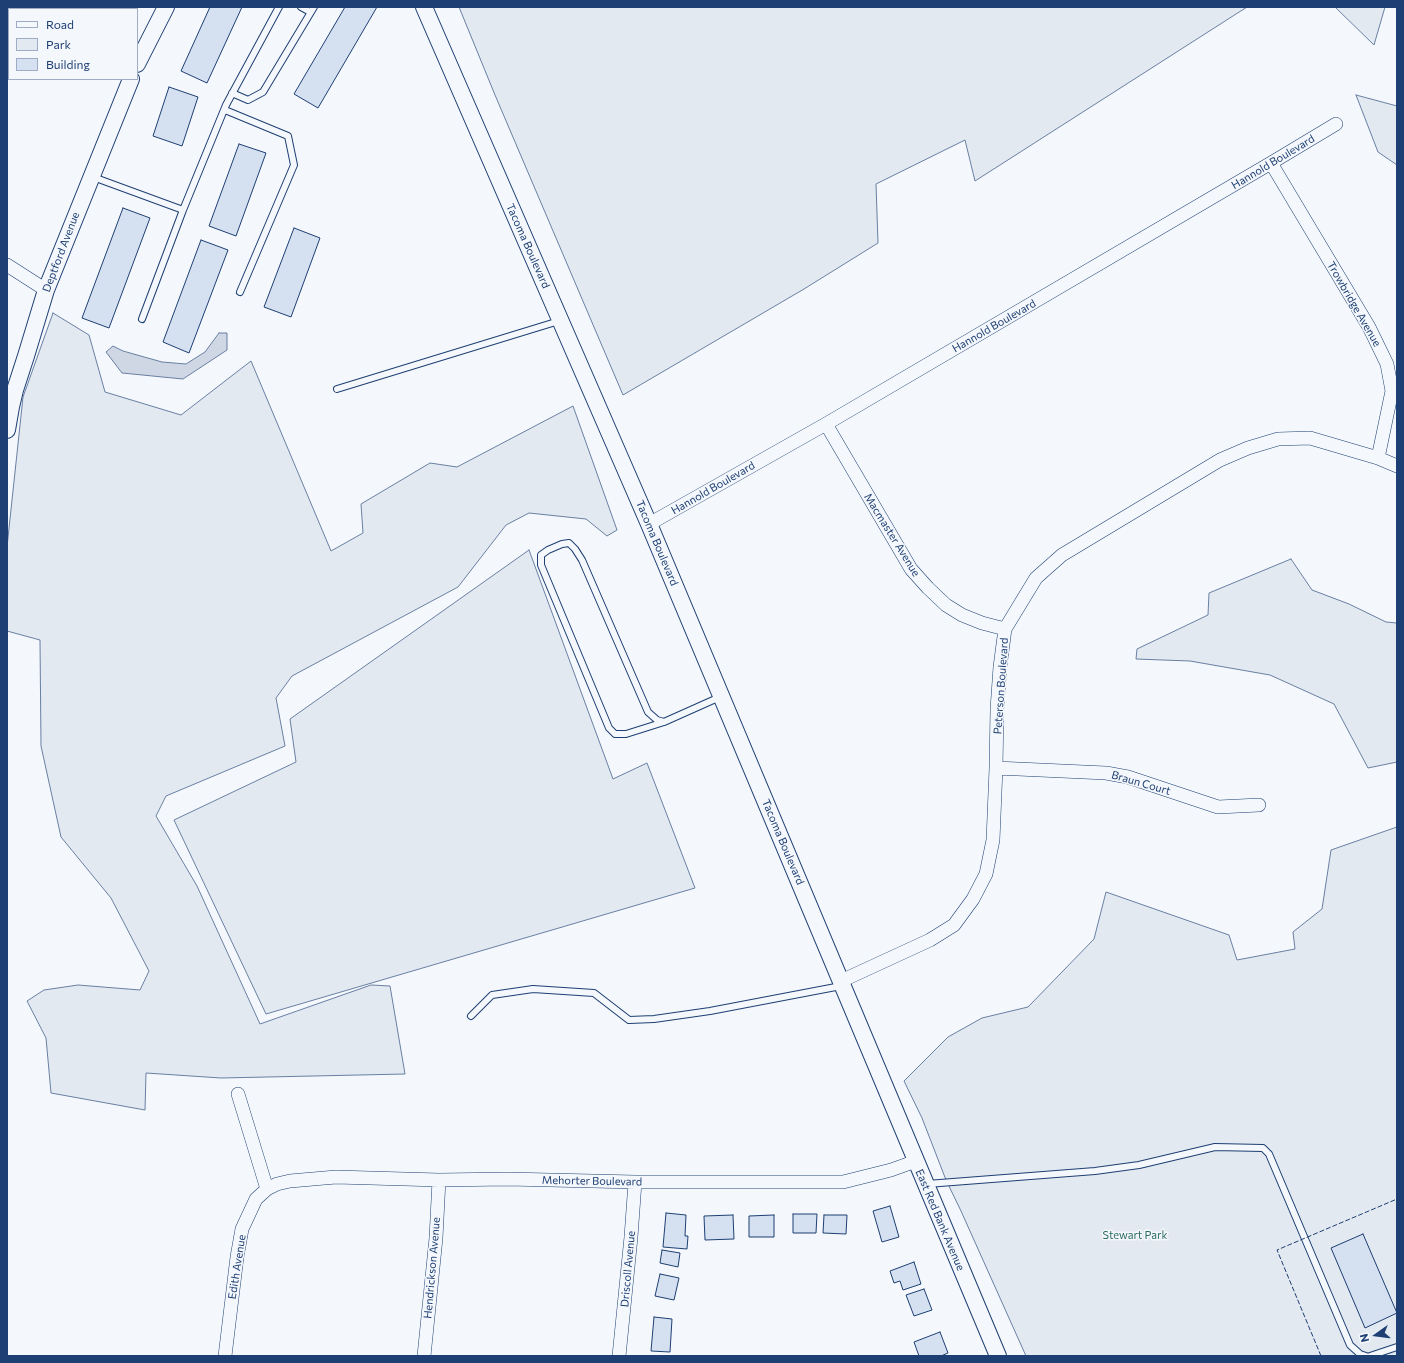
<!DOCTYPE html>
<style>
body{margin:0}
#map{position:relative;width:1404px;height:1363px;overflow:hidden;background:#f4f7fb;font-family:Commissioner,sans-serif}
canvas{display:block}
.frame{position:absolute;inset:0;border:8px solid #1d3f73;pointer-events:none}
.legend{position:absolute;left:8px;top:8px;width:130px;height:72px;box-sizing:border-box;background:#f4f7fb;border:1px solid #9eadc5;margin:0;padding:5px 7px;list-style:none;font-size:12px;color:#1d3f73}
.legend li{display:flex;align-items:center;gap:8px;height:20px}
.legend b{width:20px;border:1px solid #9eadc5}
.north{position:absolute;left:1356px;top:1315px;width:40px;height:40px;-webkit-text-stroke:3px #f4f7fb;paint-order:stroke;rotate:256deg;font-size:11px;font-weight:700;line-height:16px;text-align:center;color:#1d3f73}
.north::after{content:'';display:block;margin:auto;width:14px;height:18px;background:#1d3f73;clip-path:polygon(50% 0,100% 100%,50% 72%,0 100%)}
</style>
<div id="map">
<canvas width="1404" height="1363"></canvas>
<div class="frame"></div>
<ul class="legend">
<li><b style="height:5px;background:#f4f7fb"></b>Road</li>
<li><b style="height:11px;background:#e3e9f0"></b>Park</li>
<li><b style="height:11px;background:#d5e0f0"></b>Building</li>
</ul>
<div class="north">N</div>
</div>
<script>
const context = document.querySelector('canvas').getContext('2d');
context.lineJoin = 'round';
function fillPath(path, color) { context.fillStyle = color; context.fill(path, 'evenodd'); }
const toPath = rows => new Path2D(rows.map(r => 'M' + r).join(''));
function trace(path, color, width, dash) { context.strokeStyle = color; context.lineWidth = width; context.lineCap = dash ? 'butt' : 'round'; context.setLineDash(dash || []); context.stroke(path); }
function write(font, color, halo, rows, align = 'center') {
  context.font = font + ' Commissioner,sans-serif'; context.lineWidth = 3; context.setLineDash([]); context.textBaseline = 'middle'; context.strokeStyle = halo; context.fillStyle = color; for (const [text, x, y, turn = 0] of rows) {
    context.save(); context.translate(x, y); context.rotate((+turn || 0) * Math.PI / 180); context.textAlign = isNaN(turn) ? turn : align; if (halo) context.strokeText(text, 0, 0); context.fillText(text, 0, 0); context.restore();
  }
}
const green = toPath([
 [459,7,1247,7,975,181,965,140,876,184,878,243,804,289,623,395,495,95,459,7],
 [1335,7,1385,7,1374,45,1335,7],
 [1356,95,1397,106,1397,165,1378,152,1356,95],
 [53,313,89,335,105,392,181,415,251,361,331,551,363,533,361,504,430,463,457,467,573,406,617,530,607,536,586,519,529,513,506,525,458,587,292,676,276,698,285,746,166,796,156,816,197,886,260,1024,371,985,390,986,405,1074,221,1078,146,1073,145,1110,51,1093,46,1038,27,1001,44,990,78,985,140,990,149,971,111,898,61,837,41,746,40,640,7,631,7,547,23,397,53,313],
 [529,550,613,779,647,763,695,888,266,1014,174,820,296,762,290,719,529,550],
 [1291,559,1312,590,1349,604,1386,622,1397,623,1397,762,1368,768,1334,704,1270,675,1190,661,1136,659,1137,649,1208,615,1209,593,1291,559],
 [1397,827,1397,1356,1026,1356,961,1211,946,1180,922,1118,904,1081,948,1037,982,1018,1028,1007,1094,939,1106,892,1229,935,1237,960,1295,949,1293,932,1322,909,1331,850,1397,827]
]);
fillPath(green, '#e3e9f0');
trace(green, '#687fa3', 1);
const water = toPath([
 [219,333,227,333,227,350,183,379,122,373,106,352,113,346,123,351,162,362,186,364,205,352,219,333]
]);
fillPath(water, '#cfd7e4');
trace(water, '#687fa3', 1);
const building = toPath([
 [210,7,242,7,207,83,181,71,210,7],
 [345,7,377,7,318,108,294,94,345,7],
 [169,87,198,97,182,146,153,136,169,87],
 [239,144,266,153,236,236,209,226,239,144],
 [123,208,150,218,109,328,82,318,123,208],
 [294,228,320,238,291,317,264,307,294,228],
 [201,240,228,250,189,353,163,342,201,240],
 [890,1206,899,1237,882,1242,873,1211,890,1206],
 [666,1213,686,1215,685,1236,688,1236,687,1249,663,1247,666,1213],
 [793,1214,817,1214,816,1233,793,1233,793,1214],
 [733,1215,734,1239,705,1240,704,1216,733,1215],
 [774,1215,774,1237,749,1237,749,1216,774,1215],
 [824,1215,847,1215,846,1234,823,1233,824,1215],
 [1363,1234,1397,1313,1365,1328,1331,1248,1363,1234],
 [662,1250,680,1253,678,1267,660,1263,662,1250],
 [914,1262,921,1284,903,1290,900,1281,894,1283,890,1271,914,1262],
 [660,1274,679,1278,674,1300,655,1296,660,1274],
 [924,1289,932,1310,914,1316,906,1295,924,1289],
 [654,1317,672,1319,670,1352,651,1351,654,1317],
 [940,1332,948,1353,941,1356,919,1356,914,1342,940,1332]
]);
fillPath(building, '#d5e0f0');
trace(building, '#1d3f73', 1);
const service = toPath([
 [301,7,310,12],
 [232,93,248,100,263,92,314,7],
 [225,110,288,136,294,165,240,292],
 [93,177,183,210,142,319],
 [183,210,226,105,279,7],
 [337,389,559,321],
 [664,722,626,734,615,734,609,728,541,565,541,555,548,550,562,544,569,543,575,549,582,560,648,712,657,720,664,722,720,697],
 [471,1016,492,995,533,989,594,993,629,1020,654,1019,710,1011,841,986],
 [927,1184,1095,1171,1139,1165,1215,1147,1263,1148,1269,1154,1350,1345,1360,1354,1366,1356],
 [1370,1356,1397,1347]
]);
const minor = toPath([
 [55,7,58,9],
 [1271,163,1369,327,1387,364,1392,391,1378,458],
 [7,265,46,290],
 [826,424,911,569,928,588,946,605,962,615,982,623,1005,629],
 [649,524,826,424,1271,163,1336,124],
 [996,768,1106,773,1128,777,1218,807,1259,805],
 [841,981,930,940,954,925,973,899,986,874,993,840,996,768,997,709,1000,667,1005,629,1036,578,1062,555,1220,460,1248,448,1278,439,1310,438,1378,458,1397,466],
 [267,1189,277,1184,290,1181,336,1177,439,1180,508,1179,635,1182,843,1182,891,1170,916,1161],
 [225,1356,237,1257,242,1229,256,1199,267,1189,238,1094],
 [424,1356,436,1238,439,1180],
 [619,1356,631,1237,635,1182]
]);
const tertiary = toPath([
 [424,7,649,524,998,1356],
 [137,64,166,7],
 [7,430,11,407,15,390,26,356,46,290,131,79]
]);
trace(service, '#1d3f73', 8);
trace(minor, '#1d3f73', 14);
trace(tertiary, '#1d3f73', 18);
trace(service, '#f4f7fb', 6);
trace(minor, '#f4f7fb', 13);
trace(tertiary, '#f4f7fb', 16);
trace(toPath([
 [1321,1356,1277,1250,1397,1199]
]), '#1d3f73', 1, [5, 2]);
write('11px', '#1d3f73', '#f4f7fb', [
 ["Hannold Boulevard",1273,162,-31],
 ["Tacoma Boulevard",528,246,66],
 ["Deptford Avenue",61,252,-69],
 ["Trowbridge Avenue",1354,304,60],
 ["Hannold Boulevard",994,326,-30],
 ["Hannold Boulevard",713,488,-30],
 ["Macmaster Avenue",892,535,58],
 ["Tacoma Boulevard",657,543,67],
 ["Peterson Boulevard",1001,686,-86],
 ["Braun Court",1141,783,16],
 ["Tacoma Boulevard",783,842,67],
 ["Mehorter Boulevard",592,1181,1],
 ["East Red Bank Avenue",940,1220,67],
 ["Edith Avenue",237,1267,-81],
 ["Hendrickson Avenue",432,1268,-85],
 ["Driscoll Avenue",628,1269,-85]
]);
write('11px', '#2c6c60', '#f4f7fb', [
 ["Stewart Park",1135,1235]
]);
</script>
